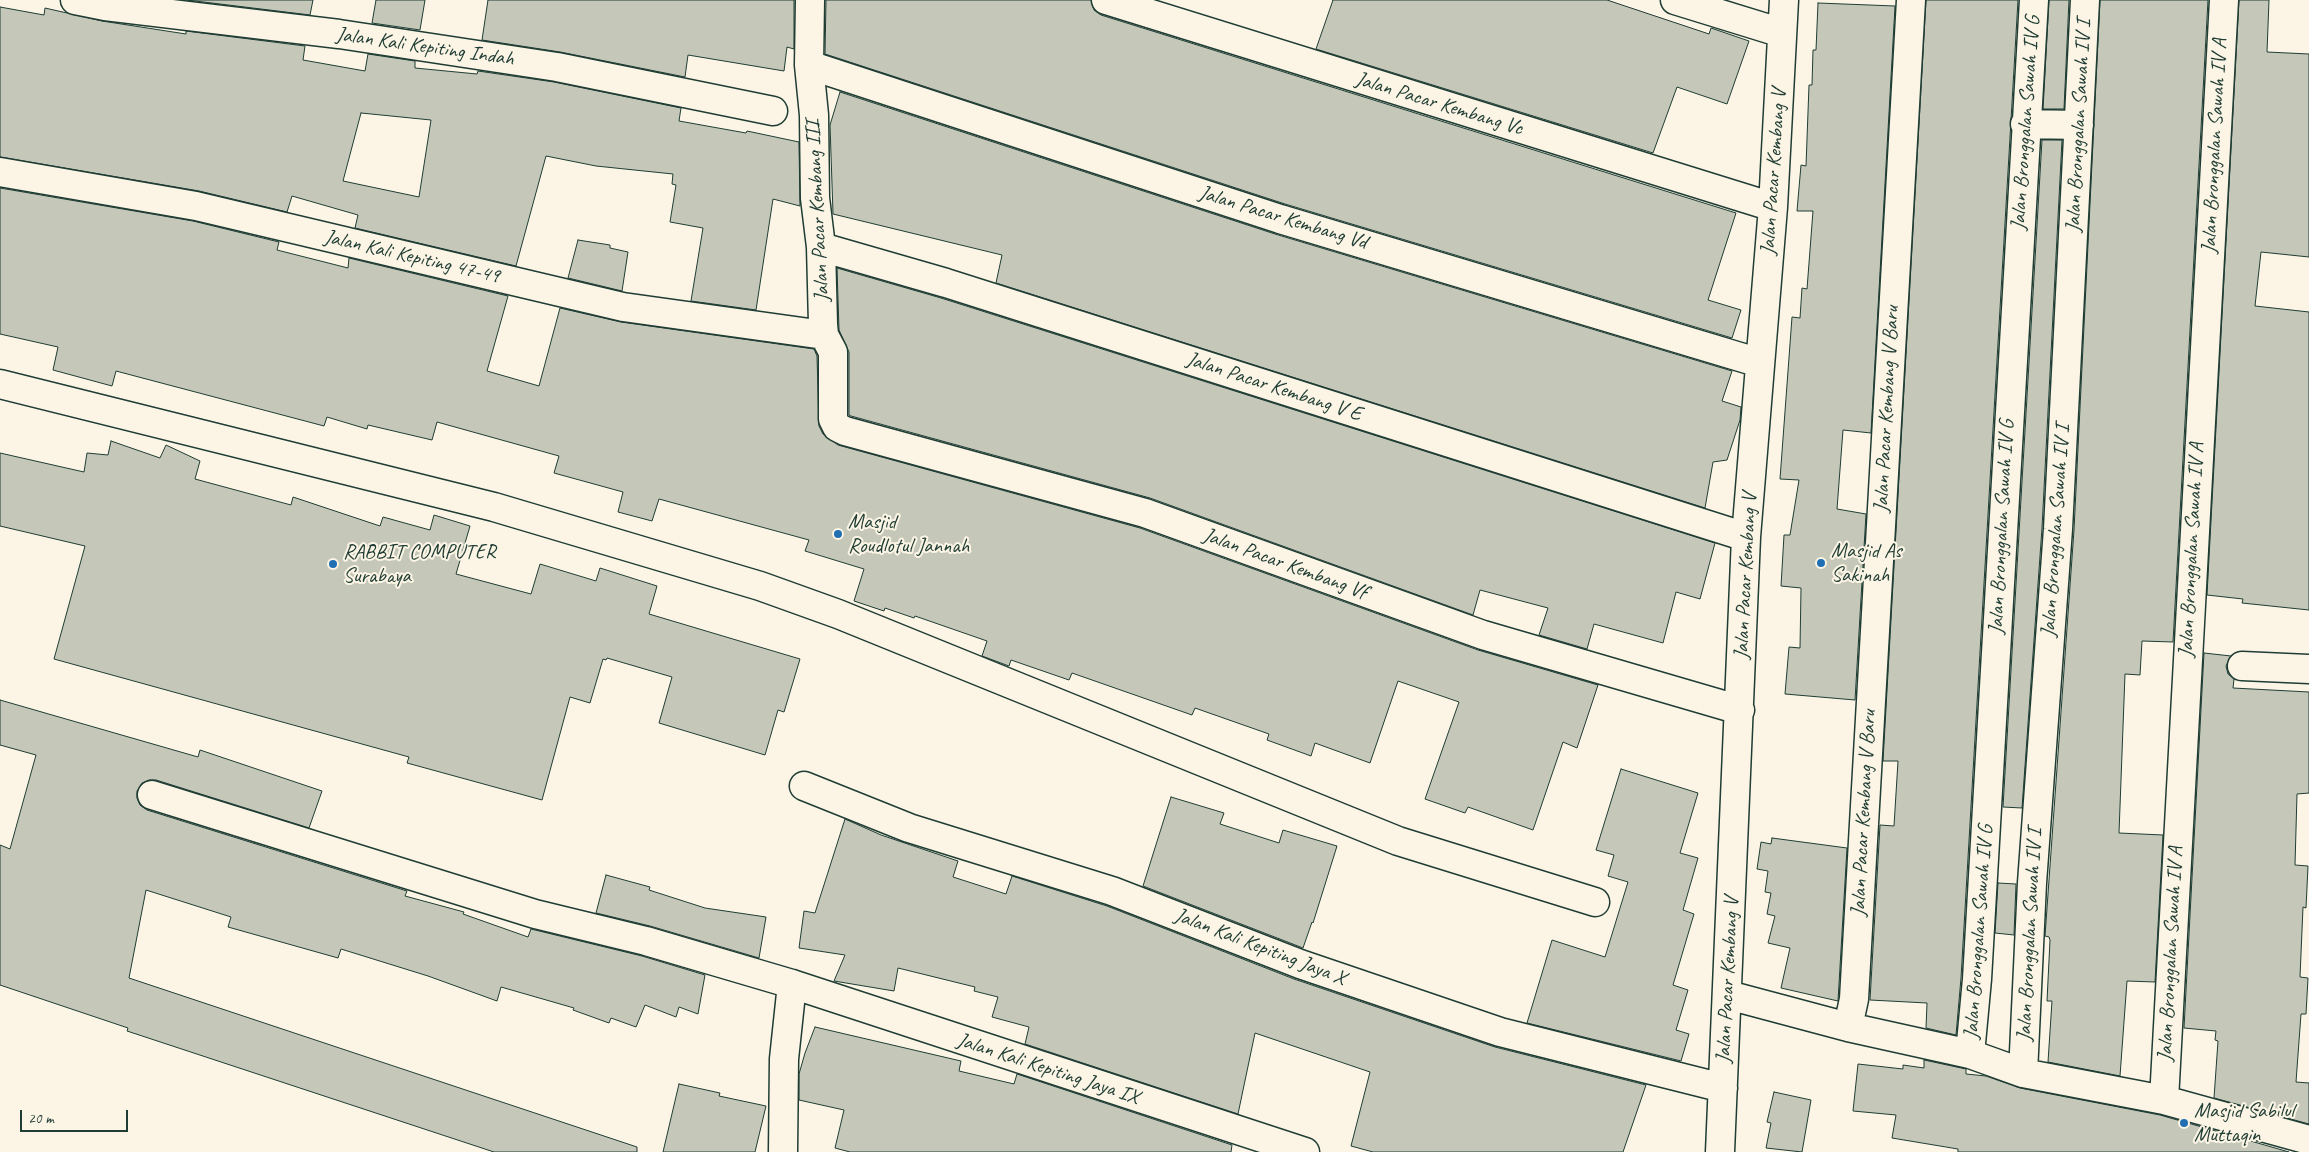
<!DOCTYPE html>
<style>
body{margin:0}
#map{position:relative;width:2309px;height:1152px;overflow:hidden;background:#fcf5e5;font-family:Caveat,sans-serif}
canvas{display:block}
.scale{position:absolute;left:20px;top:1110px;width:108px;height:22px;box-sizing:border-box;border:2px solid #1f3d34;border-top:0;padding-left:6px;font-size:15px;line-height:18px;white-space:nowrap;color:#1f3d34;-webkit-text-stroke:4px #fcf5e5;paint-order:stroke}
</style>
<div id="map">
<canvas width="2309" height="1152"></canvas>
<div class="scale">20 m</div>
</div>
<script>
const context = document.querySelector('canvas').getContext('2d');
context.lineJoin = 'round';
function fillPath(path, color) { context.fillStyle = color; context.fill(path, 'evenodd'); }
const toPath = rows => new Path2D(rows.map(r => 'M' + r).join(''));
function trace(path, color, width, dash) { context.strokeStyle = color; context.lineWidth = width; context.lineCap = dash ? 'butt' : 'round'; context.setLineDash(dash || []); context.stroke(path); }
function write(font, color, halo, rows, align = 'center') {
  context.font = font + ' Caveat,sans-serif'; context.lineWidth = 4; context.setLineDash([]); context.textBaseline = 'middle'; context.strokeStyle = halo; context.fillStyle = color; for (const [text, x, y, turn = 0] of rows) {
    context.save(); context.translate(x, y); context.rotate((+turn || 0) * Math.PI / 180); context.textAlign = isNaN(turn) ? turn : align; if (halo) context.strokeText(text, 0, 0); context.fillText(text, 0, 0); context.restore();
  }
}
const building = toPath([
 [187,0,313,0,310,15,187,0],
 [376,0,425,0,420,30,372,23,376,0],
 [488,0,794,0,794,49,787,47,784,71,688,55,685,77,560,52,482,40,488,0],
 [826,0,1091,0,1094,10,1101,15,1736,213,1708,300,1741,310,1732,338,1285,204,825,54,826,0],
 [1333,0,1607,0,1709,34,1711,28,1749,41,1727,104,1677,87,1653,153,1316,49,1333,0],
 [1926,0,2018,0,1961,978,1956,1035,1926,1028,1927,1003,1870,1000,1880,825,1894,826,1898,761,1883,761,1926,0],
 [2049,0,2069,0,2064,109,2043,109,2049,0],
 [2100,0,2208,0,2173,642,2142,641,2140,675,2125,674,2119,833,2163,835,2155,982,2127,981,2120,1076,2048,1062,2052,1001,2047,1001,2050,940,2049,937,2045,936,2074,530,2100,0],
 [2239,0,2269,0,2267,52,2309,54,2309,257,2261,252,2255,306,2309,312,2309,610,2242,603,2243,599,2207,595,2239,0],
 [1818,3,1895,6,1871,433,1843,430,1837,509,1866,514,1855,700,1785,694,1789,647,1800,648,1801,588,1781,586,1784,535,1790,535,1799,480,1780,479,1792,317,1800,318,1802,288,1807,289,1813,211,1797,211,1801,165,1806,166,1809,85,1812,85,1813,50,1816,50,1818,3],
 [0,7,44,15,45,8,102,21,186,34,186,31,305,46,303,60,365,71,368,54,415,61,415,68,477,74,478,71,554,82,681,108,679,121,746,133,747,131,799,142,800,206,773,199,756,310,691,301,703,228,670,222,676,185,672,184,673,174,596,166,546,156,516,266,355,228,358,215,292,196,287,212,199,191,0,157,0,7],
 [361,113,431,120,419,197,343,181,361,113],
 [840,92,1275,234,1732,371,1722,401,1741,407,1740,420,1727,460,1713,462,1705,508,996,283,1002,255,833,214,830,125,840,92],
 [2042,140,2062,140,2042,528,2022,808,2003,807,2042,140],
 [0,188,193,221,279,242,277,250,348,268,349,258,508,296,487,371,539,386,560,308,621,322,814,349,817,356,819,426,823,434,838,445,1140,528,1478,650,1598,685,1577,748,1563,742,1533,830,1468,807,1465,813,1425,799,1459,702,1398,681,1370,763,1315,743,1311,756,1267,740,1269,734,1195,708,1192,715,1072,673,1069,680,1011,660,1009,666,982,656,987,641,915,616,914,618,885,608,884,611,854,601,864,569,805,551,809,540,659,499,652,521,618,512,623,492,554,473,559,456,437,422,432,440,368,425,367,429,327,417,324,426,116,371,112,386,53,370,58,347,0,334,0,188],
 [578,240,610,245,610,248,628,252,622,291,568,278,578,240],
 [837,268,941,298,1715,543,1700,599,1676,592,1663,643,1594,624,1587,649,1539,635,1548,608,1480,590,1473,615,1150,498,851,416,849,415,849,352,839,330,837,268],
 [111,441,160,458,166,445,200,461,195,479,291,505,293,497,380,526,383,517,430,530,434,515,470,526,456,574,531,594,540,564,596,581,600,568,657,586,649,614,800,659,784,712,778,710,765,755,659,723,672,677,607,658,606,660,603,659,590,703,570,697,542,800,407,763,409,757,54,659,85,546,0,526,0,453,84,472,87,453,108,455,111,441],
 [2204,653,2231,656,2226,666,2228,674,2234,679,2233,688,2309,692,2309,793,2297,794,2295,865,2308,866,2306,908,2303,907,2300,977,2308,978,2306,1014,2301,1014,2296,1082,2309,1083,2309,1124,2214,1098,2218,1041,2215,1040,2216,1031,2184,1028,2204,653],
 [0,700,198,757,200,750,322,791,309,828,156,780,149,780,142,783,137,791,137,798,140,805,147,810,407,891,405,896,464,912,463,914,528,937,531,929,642,956,705,975,698,1014,679,1007,676,1017,645,1005,636,1027,611,1018,609,1023,573,1010,574,1008,501,987,497,1001,428,976,341,949,338,958,228,927,231,917,146,890,129,978,637,1147,637,1152,494,1152,127,1031,128,1028,0,985,0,845,10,849,36,755,0,745,0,700],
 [1621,769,1698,793,1680,853,1698,858,1683,910,1694,914,1673,985,1688,990,1676,1030,1689,1034,1681,1061,1527,1023,1552,940,1605,957,1628,882,1608,876,1614,855,1596,850,1621,769],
 [1171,797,1224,813,1220,824,1279,843,1283,830,1337,846,1313,923,1312,922,1303,948,1143,886,1171,797],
 [845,819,881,835,958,861,953,877,1006,894,1012,876,1107,906,1294,979,1495,1047,1646,1085,1623,1152,1373,1152,1351,1146,1370,1072,1255,1033,1238,1114,1025,1044,1029,1027,992,1017,998,997,974,991,975,987,898,968,894,991,834,981,845,955,799,948,804,911,815,913,845,819],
 [1772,838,1847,848,1838,1001,1781,988,1790,948,1768,943,1775,916,1767,914,1771,893,1765,892,1768,871,1757,869,1761,842,1771,844,1772,838],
 [606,875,650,887,649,890,705,908,766,917,759,958,650,926,596,913,606,875],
 [1998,883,2016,884,2014,935,1995,933,1998,883],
 [815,1027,961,1061,959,1071,1014,1084,1017,1074,1232,1145,1231,1152,850,1152,835,1148,844,1110,799,1100,799,1074,805,1053,815,1027],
 [1924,1060,1966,1069,1966,1074,1986,1076,2020,1088,2160,1115,2289,1152,1958,1152,1958,1149,1892,1138,1896,1115,1853,1111,1858,1064,1903,1069,1903,1065,1924,1068,1924,1060],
 [679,1084,720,1093,719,1096,766,1106,755,1152,663,1152,679,1084],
 [1774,1092,1811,1100,1802,1152,1766,1148,1771,1123,1767,1122,1774,1092]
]);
fillPath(building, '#c5c7b9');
trace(building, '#1f3d34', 1);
const minor = toPath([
 [75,0,105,6,339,34,557,67,773,111],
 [810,0,809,65,814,115,815,198,821,247,823,324,824,335,833,352,833,419,837,427,845,431,1145,513,1483,635,1740,710],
 [1106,0,1773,207],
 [1675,0,1782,33],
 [809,65,1280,219,1760,363],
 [2025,124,2079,125],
 [0,172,196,206,623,307,824,335],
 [821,247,946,283,1746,537],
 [0,384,494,507,760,586,838,614,1398,841,1595,902],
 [2242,666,2309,669],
 [804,786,909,828,1112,891,1300,964,1500,1032,1723,1088],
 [152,795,535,914,646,941,792,984,1305,1152],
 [1728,995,1848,1027,1970,1054,2023,1073,2164,1100,2309,1140],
 [1848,1027,1854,999,1911,0],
 [1970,1054,1977,979,2034,0],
 [2023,1073,2032,883,2058,529,2085,0],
 [2164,1100,2224,0],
 [783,1152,784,1059,792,984],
 [1720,1152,1746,537,1773,207,1784,0]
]);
trace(minor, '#1f3d34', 31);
trace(minor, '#fcf5e5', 28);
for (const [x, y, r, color] of [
 [838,534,5,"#1f6fb2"],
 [1821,563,5,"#1f6fb2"],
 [333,564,5,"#1f6fb2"],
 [2184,1123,5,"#1f6fb2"]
]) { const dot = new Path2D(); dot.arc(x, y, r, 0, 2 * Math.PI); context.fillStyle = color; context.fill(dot); trace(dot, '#fcf5e5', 2); }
write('21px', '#1f3d34', '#fcf5e5', [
 ["Jalan Kali Kepiting Indah",425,47,8],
 ["Jalan Pacar Kembang Vc",1439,104,17],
 ["Jalan Bronggalan Sawah IV G",2026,123,-86],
 ["Jalan Bronggalan Sawah IV I",2079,126,-87],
 ["Jalan Bronggalan Sawah IV A",2215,146,-87],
 ["Jalan Pacar Kembang V",1774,172,-86],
 ["Jalan Pacar Kembang III",818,211,-93],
 ["Jalan Pacar Kembang Vd",1283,218,17],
 ["Jalan Kali Kepiting 47-49",412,257,13],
 ["Jalan Pacar Kembang V E",1274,387,18],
 ["Jalan Pacar Kembang V Baru",1887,409,-87],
 ["Jalan Bronggalan Sawah IV G",2002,527,-87],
 ["Jalan Bronggalan Sawah IV I",2056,531,-86],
 ["Jalan Bronggalan Sawah IV A",2192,550,-87],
 ["Jalan Pacar Kembang Vf",1285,564,20],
 ["Jalan Pacar Kembang V",1746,576,-87],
 ["Jalan Pacar Kembang V Baru",1864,813,-87],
 ["Jalan Bronggalan Sawah IV G",1979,932,-86],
 ["Jalan Bronggalan Sawah IV I",2030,935,-87],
 ["Jalan Kali Kepiting Jaya X",1260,947,21],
 ["Jalan Bronggalan Sawah IV A",2171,954,-87],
 ["Jalan Pacar Kembang V",1728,980,-87],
 ["Jalan Kali Kepiting Jaya IX",1048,1069,18]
]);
write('21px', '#1f3d34', '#fcf5e5', [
 ["Masjid",848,522],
 ["Roudlotul Jannah",848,546],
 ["Masjid As",1831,551],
 ["Sakinah",1831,575],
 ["RABBIT COMPUTER",343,552],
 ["Surabaya",343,576],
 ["Masjid Sabilul",2194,1111],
 ["Muttaqin",2194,1135]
], 'left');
</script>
